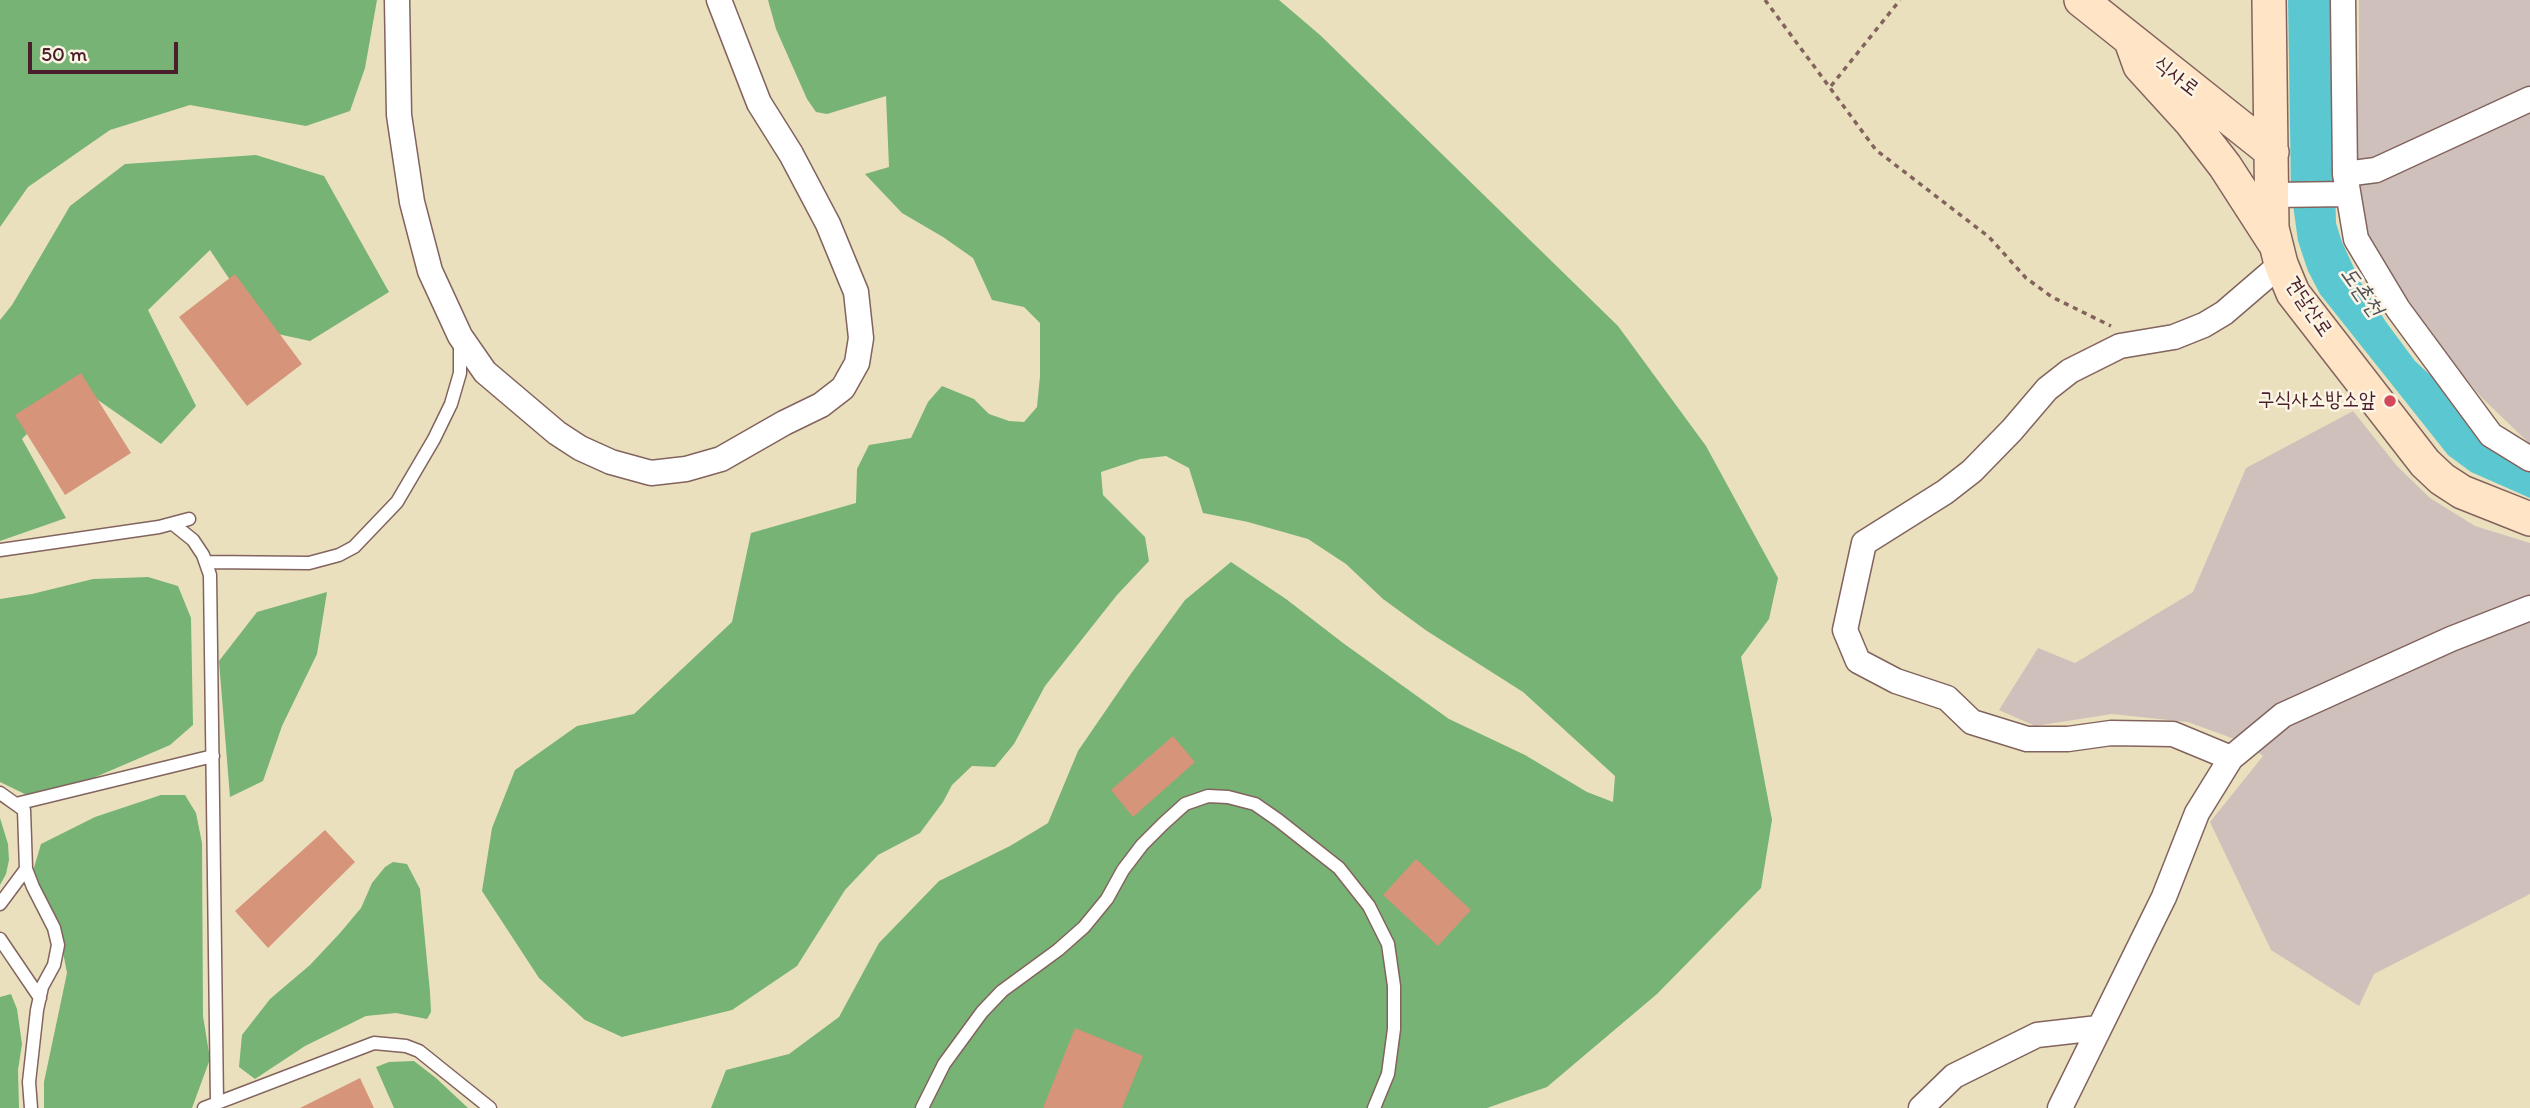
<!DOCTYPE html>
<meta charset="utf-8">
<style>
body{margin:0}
#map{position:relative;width:2530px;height:1108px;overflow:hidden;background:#ebe0bd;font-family:Itim,sans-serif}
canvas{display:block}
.scale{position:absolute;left:28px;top:42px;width:150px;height:32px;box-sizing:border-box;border:4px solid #4a1f2b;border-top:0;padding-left:9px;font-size:21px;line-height:24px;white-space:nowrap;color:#4a1f2b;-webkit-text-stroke:5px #fcf5e5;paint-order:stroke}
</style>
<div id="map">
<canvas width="2530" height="1108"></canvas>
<div class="scale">50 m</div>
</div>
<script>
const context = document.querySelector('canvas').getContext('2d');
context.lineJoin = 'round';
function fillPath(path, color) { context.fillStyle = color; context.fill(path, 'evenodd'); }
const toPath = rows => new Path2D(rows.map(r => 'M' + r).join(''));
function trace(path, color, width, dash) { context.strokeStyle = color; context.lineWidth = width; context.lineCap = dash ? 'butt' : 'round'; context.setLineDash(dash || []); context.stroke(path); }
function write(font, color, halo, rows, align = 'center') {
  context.font = font + ' Itim,"Poor Story",sans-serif'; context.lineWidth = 5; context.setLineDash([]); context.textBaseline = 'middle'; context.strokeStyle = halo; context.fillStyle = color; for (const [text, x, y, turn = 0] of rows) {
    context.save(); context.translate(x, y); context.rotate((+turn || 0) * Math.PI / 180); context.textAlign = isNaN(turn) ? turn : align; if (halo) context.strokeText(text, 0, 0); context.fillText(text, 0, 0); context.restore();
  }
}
fillPath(toPath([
 [2359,0,2530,0,2530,444,2481,397,2442,349,2361,232,2355,172,2359,68],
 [2353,411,2397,466,2430,498,2475,526,2530,543,2530,894,2374,974,2359,1006,2271,950,2210,822,2263,756,2248,744,2188,722,2112,714,2035,726,1999,710,2038,648,2075,663,2193,592,2246,468]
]), '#cfc0bb');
fillPath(toPath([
 [0,0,377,0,365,68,350,111,306,126,190,105,110,130,28,187,0,227],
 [768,0,1279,0,1320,35,1618,326,1706,446,1778,578,1769,619,1741,657,1772,820,1761,888,1657,994,1547,1087,1487,1108,711,1108,726,1070,789,1054,839,1017,879,943,939,881,1010,846,1048,823,1078,751,1130,675,1185,600,1231,562,1286,599,1343,643,1449,719,1525,755,1587,792,1613,802,1615,776,1523,692,1427,631,1383,599,1346,564,1308,539,1248,522,1203,513,1189,468,1166,456,1140,459,1101,472,1103,495,1145,537,1149,561,1117,595,1045,686,1014,744,995,767,972,766,952,785,943,802,920,833,878,855,845,890,797,966,732,1010,622,1037,585,1020,539,978,482,891,492,828,515,770,577,726,634,714,732,622,751,533,856,503,857,469,869,445,911,438,928,402,942,386,974,399,989,414,1009,421,1024,422,1037,407,1040,376,1040,323,1024,307,992,300,973,258,943,237,902,213,865,174,889,167,886,96,827,114,816,112,807,99,776,29],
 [256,155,324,176,389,292,310,341,264,331,210,250,148,310,196,406,161,444,75,384,22,439,66,518,0,541,0,320,12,305,70,206,125,164],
 [148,577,178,586,191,618,193,725,170,745,70,788,29,796,0,782,0,599,32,594,93,579],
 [327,592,317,654,282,726,263,781,230,797,219,661,257,612],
 [161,795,185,795,196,813,202,843,203,1016,210,1059,192,1108,44,1108,44,1082,67,973,58,926,33,871,41,844,95,817],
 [0,818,8,844,9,860,6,874,0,885],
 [393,862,407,864,420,889,430,992,431,1012,427,1019,396,1013,366,1016,305,1046,255,1079,239,1067,242,1035,270,999,310,965,340,933,361,908,372,883,385,867],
 [11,994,17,1009,22,1044,18,1070,19,1108,0,1108,0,997],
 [414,1061,436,1078,468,1108,394,1108,376,1067,389,1062]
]), '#76b374');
fillPath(toPath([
 [2288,0,2330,0,2336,223,2342,242,2360,281,2386,322,2415,361,2441,385,2479,439,2498,453,2530,468,2530,498,2471,472,2448,455,2320,294,2308,271,2298,241,2291,190]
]), '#5bc8d1');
fillPath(toPath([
 [235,274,302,364,247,406,179,317],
 [81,373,131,453,65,495,15,415],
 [1173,736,1195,762,1133,817,1111,790],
 [325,830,355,862,268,948,235,911],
 [1416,859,1471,910,1438,946,1383,895],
 [1075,1028,1143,1056,1122,1108,1043,1108],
 [360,1078,374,1108,300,1108]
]), '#d6947a');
const lane = toPath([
 [173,524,193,540,203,555,210,575,217,1103],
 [0,550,159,527,189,519],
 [206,562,309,563,339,555,354,547,397,502,434,439,451,404,460,373,460,343],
 [0,793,24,810,26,869,33,887,54,928,58,945,54,965,42,987,37,1010,29,1082,31,1108],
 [16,804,213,756],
 [0,904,26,869],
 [0,939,40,998],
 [204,1108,374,1043,406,1046,419,1051,490,1108],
 [922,1108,944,1064,982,1012,1002,991,1058,950,1084,927,1107,899,1123,870,1142,845,1163,824,1185,804,1208,796,1228,797,1255,804,1278,820,1339,868,1369,906,1388,944,1394,986,1394,1029,1388,1074,1374,1108]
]);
const street = toPath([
 [397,0,399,115,412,202,430,271,460,336,485,372,557,433,580,448,611,462,651,473,686,469,721,459,784,423,821,405,843,388,857,363,861,338,856,292,828,224,791,154,759,103,719,0],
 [2343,0,2345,174,2356,239,2398,309,2491,435,2530,459],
 [2345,174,2376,170,2530,99],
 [2273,195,2348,194],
 [2231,758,2173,734,2111,733,2068,739,2027,739,1972,722,1947,698,1896,681,1858,661,1845,630,1864,543,1945,492,1972,471,2012,430,2047,389,2070,371,2120,346,2174,337,2204,325,2224,313,2281,264],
 [1921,1108,1954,1076,2037,1035,2098,1028],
 [2060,1108,2164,897,2197,813,2231,758,2283,715,2451,639,2530,608]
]);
const secondary = toPath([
 [2081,0,2272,152],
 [2269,0,2272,228,2281,264,2293,293,2425,463,2442,479,2462,492,2530,519],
 [2131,41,2140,66,2191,122,2225,166,2274,242]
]);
trace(lane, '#82635e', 15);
trace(street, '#82635e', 27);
trace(secondary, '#82635e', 36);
trace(toPath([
 [1765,0,1876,150,1989,237,2026,278,2052,297,2111,326],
 [1831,86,1900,0]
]), '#82635e', 3.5, [5, 5]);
trace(lane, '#fff', 12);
trace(street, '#fff', 24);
trace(secondary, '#ffe4c6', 33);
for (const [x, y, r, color] of [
 [2390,401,7,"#d1495b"]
]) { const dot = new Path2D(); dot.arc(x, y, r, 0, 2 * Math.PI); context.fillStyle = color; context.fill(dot); trace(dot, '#fcf5e5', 2.5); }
write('21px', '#4a1f2b', '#fcf5e5', [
 ["식사로",2176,77,38],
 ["견달산로",2308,307,56]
]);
write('21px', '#4a1f2b', '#fcf5e5', [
 ["구식사소방소앞",2376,401]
], 'right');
write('italic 23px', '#4f525d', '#fcf5e5', [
 ["도촌천",2361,292,54]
]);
</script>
